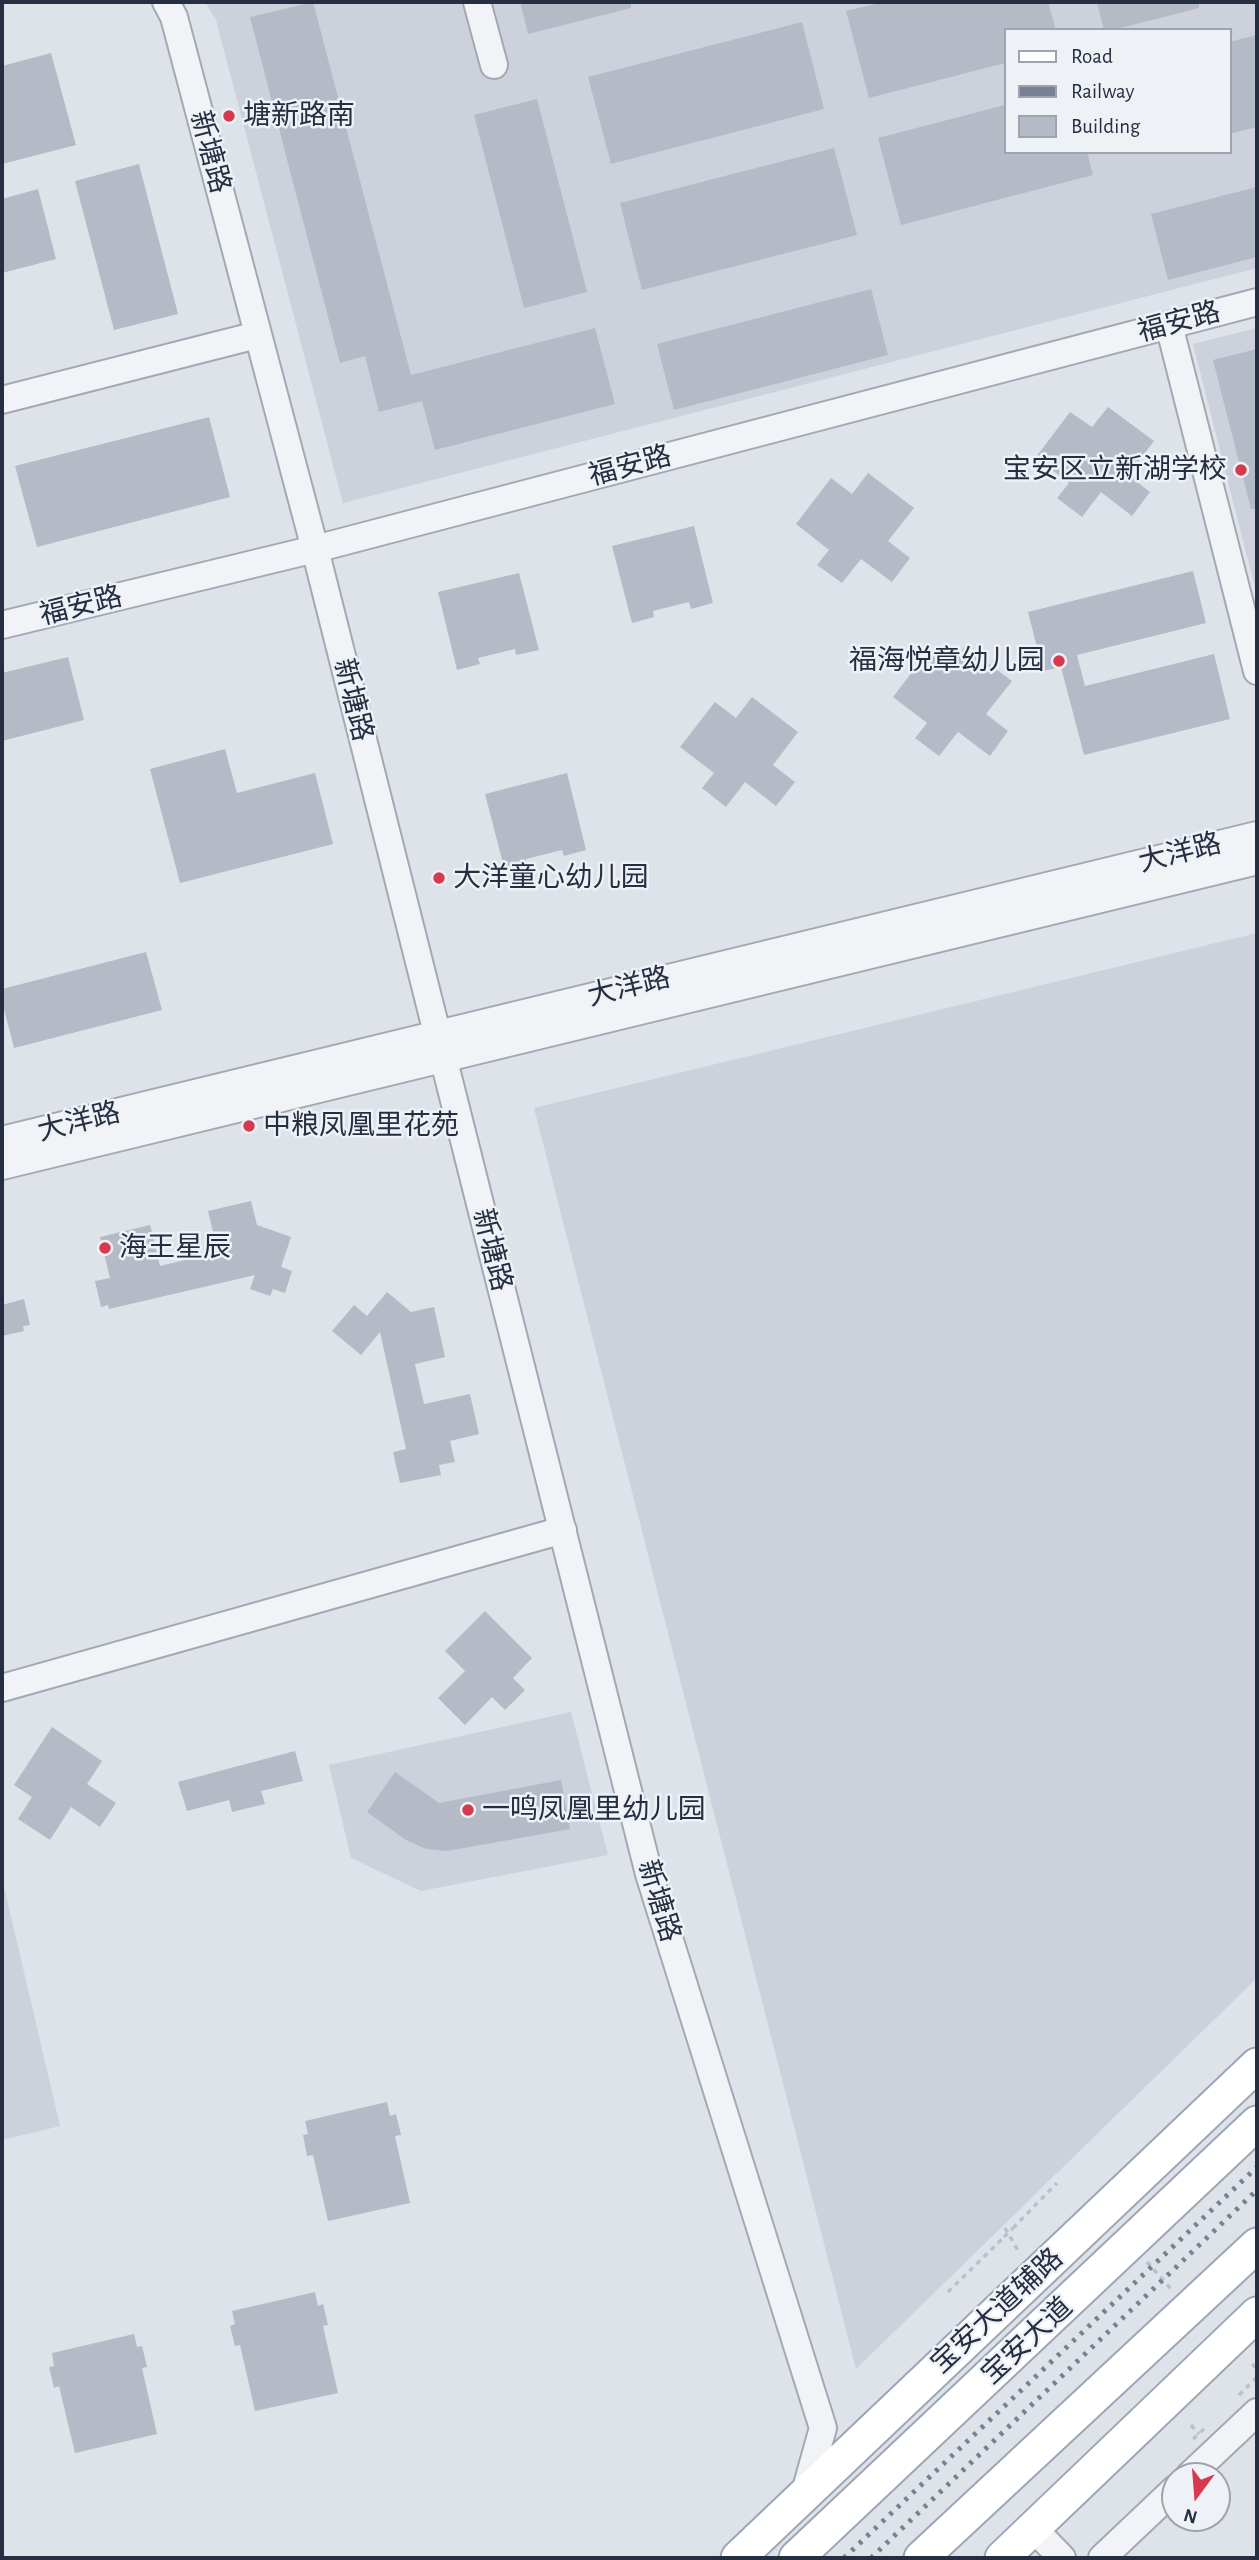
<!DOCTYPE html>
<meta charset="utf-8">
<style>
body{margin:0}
#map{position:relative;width:1259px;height:2560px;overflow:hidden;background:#dee2e9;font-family:"Alegreya Sans",sans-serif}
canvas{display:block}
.frame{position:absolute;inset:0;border:4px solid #262f41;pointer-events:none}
.legend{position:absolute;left:1004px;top:28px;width:228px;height:126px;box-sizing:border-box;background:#eef1f6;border:2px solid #9ea3ae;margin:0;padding:9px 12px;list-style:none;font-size:21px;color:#262f41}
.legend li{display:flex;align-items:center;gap:14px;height:35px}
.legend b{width:35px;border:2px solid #9ea3ae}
.north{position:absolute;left:1161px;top:2462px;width:70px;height:70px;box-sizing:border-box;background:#eef1f6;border:2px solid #9ea3ae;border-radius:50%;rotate:196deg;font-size:19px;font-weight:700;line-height:28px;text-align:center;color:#262f41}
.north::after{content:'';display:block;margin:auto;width:24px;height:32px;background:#d73a4d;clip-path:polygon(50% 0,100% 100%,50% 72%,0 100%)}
</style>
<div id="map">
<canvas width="1259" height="2560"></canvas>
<div class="frame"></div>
<ul class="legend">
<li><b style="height:9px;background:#fff"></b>Road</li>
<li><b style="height:9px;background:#778193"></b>Railway</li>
<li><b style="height:19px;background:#b5bbc6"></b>Building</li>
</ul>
<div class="north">N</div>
</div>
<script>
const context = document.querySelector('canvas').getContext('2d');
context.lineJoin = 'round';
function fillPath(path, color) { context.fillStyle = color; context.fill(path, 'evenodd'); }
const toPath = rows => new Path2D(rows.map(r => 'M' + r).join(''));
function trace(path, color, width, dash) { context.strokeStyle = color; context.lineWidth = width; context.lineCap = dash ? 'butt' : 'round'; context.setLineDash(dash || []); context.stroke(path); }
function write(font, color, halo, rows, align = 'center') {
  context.font = font + ' "Alegreya Sans","Noto Sans SC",sans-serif'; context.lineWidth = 5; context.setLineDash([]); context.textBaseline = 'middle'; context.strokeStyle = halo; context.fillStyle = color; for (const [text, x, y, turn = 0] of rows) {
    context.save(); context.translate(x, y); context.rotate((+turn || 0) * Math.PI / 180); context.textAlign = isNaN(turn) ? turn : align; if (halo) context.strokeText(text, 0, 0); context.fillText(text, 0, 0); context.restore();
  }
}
fillPath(toPath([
 [205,2,1257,2,1257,268,343,503,216,20],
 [1005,30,1229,30,1229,152,1005,152],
 [1257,328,1257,596,1193,344],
 [1257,933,1257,1978,856,2369,534,1108],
 [571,1712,608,1855,421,1891,351,1858,329,1765],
 [2,1878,60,2126,2,2140]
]), '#ccd1db');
fillPath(toPath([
 [313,2,411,375,595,328,615,404,435,450,422,401,379,412,365,356,340,363,250,17],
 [520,2,631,2,631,8,528,34],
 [884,2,1048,2,1056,30,1005,30,1005,63,869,98,846,11],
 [1097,2,1199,2,1199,8,1113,30,1104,30],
 [802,22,824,109,611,164,588,77],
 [1257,35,1257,127,1229,134,1229,42],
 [51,53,76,145,2,164,2,66],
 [537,99,587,292,524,308,474,115],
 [1005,105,1005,152,1087,152,1093,175,901,225,878,138],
 [834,148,857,235,642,290,620,203],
 [139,164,178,314,114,330,75,181],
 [1257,187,1257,257,1168,280,1151,214],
 [38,189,56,259,2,273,2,199],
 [871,289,888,355,674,410,657,344],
 [1257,349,1257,508,1251,509,1213,360],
 [1108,407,1154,441,1128,475,1150,492,1132,516,1101,492,1082,517,1057,498,1069,483,1036,457,1070,412,1092,427],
 [209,417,230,497,37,547,15,466],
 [868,473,914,508,888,541,910,558,892,582,861,559,842,583,817,565,829,550,796,524,831,478,852,494],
 [694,526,713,603,691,609,689,602,653,611,654,617,632,623,612,546],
 [1193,571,1206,623,1077,655,1085,686,1214,654,1230,719,1084,755,1061,667,1043,671,1028,612],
 [519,573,539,650,516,655,515,649,478,658,480,664,457,670,438,592],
 [965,646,1012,681,986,714,1008,731,990,756,958,732,939,756,915,738,927,723,893,697,928,651,949,667],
 [68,657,84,720,2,741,2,673],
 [752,697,798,732,773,765,795,782,776,806,745,782,726,807,702,788,714,773,680,747,715,702,736,718],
 [225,749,237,793,315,773,333,844,180,883,150,769],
 [567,773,586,850,564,856,562,850,526,859,527,865,505,871,485,794],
 [146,952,162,1010,14,1048,2,1001,2,989],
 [251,1201,257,1225,291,1237,281,1267,292,1271,285,1293,273,1289,270,1296,250,1289,255,1275,109,1309,108,1305,101,1307,95,1281,110,1278,100,1237,150,1225,160,1266,218,1252,208,1211],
 [387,1292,411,1312,434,1307,445,1357,415,1364,424,1404,470,1394,479,1434,450,1441,455,1462,439,1465,441,1475,400,1483,393,1452,406,1449,380,1332,361,1355,332,1331,354,1305,367,1316],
 [24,1299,30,1325,23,1326,24,1331,2,1336,2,1305],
 [485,1611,532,1658,513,1678,525,1690,505,1710,492,1697,465,1725,438,1698,465,1671,445,1651],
 [52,1727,102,1761,87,1784,116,1803,100,1827,71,1807,50,1840,18,1819,32,1797,14,1785],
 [295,1751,303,1781,261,1791,265,1804,232,1812,229,1800,187,1811,178,1782],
 [395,1772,439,1803,561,1780,570,1829,447,1851,426,1849,406,1840,367,1812],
 [387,2102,390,2116,396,2114,401,2135,395,2136,410,2203,328,2221,313,2155,307,2156,303,2135,308,2134,305,2121],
 [315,2292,318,2306,323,2304,328,2325,323,2326,338,2393,255,2411,240,2345,235,2346,230,2326,235,2324,232,2311],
 [134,2334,137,2347,142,2346,147,2367,142,2368,157,2434,75,2453,59,2386,54,2388,49,2367,54,2366,52,2353]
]), '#b5bbc6');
const minor = toPath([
 [166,2,174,17,315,549,649,1874,823,2428,805,2492],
 [477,2,494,65],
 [1169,325,1257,671],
 [2,400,257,335],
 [2,625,315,549,1257,302],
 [2,1140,1257,835],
 [2,1166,1257,861],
 [2,1688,563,1530],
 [1189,2476,1257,2412],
 [1033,2528,1062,2558],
 [1102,2558,1175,2489]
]);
const major = toPath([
 [738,2558,1257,2065],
 [796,2558,1257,2123],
 [921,2558,1257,2245],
 [1002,2558,1257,2314]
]);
trace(minor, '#a3a9b3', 30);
trace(major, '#9da6b5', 37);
trace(toPath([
 [1005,2228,1020,2254],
 [1013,2228,1057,2183],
 [1147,2262,1172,2290],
 [948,2292,1004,2237],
 [1252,2364,1257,2369],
 [1239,2395,1257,2377],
 [1191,2425,1199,2434]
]), '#bcc0c8', 3.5, [5, 5]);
trace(minor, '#f1f3f7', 26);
trace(major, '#fff', 33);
trace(toPath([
 [844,2558,1257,2167],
 [871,2558,1257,2190]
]), '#778193', 5, [3.5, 7]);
trace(toPath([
 [1004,2237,1013,2228],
 [1193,2439,1204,2429]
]), '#bcc0c8', 3.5, [5, 5]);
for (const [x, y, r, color] of [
 [229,116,7,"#d73a4d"],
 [1241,470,7,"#d73a4d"],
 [1059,661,7,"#d73a4d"],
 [439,878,7,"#d73a4d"],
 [249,1126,7,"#d73a4d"],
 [105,1248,7,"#d73a4d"],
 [468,1810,7,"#d73a4d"]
]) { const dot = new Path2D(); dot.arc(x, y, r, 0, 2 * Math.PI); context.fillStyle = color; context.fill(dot); trace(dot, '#eef1f6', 2.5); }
write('28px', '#262f41', '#eef1f6', [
 ["塘新路南",243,116],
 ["宝安区立新湖学校",1227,470,"right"],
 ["福海悦章幼儿园",1045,661,"right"],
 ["大洋童心幼儿园",453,878],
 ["中粮凤凰里花苑",263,1126],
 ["海王星辰",119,1248],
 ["一鸣凤凰里幼儿园",482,1810]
], 'left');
write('28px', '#262f41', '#eef1f6', [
 ["新塘路",210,152,75],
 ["福安路",1179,322,-15],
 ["福安路",630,466,-15],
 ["福安路",81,606,-14],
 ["新塘路",353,700,76],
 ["大洋路",1180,853,-14],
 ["大洋路",629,987,-14],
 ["大洋路",79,1122,-14],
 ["新塘路",492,1250,76],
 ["新塘路",659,1901,73],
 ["宝安大道辅路",997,2311,-43],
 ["宝安大道",1027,2341,-43]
]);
</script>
